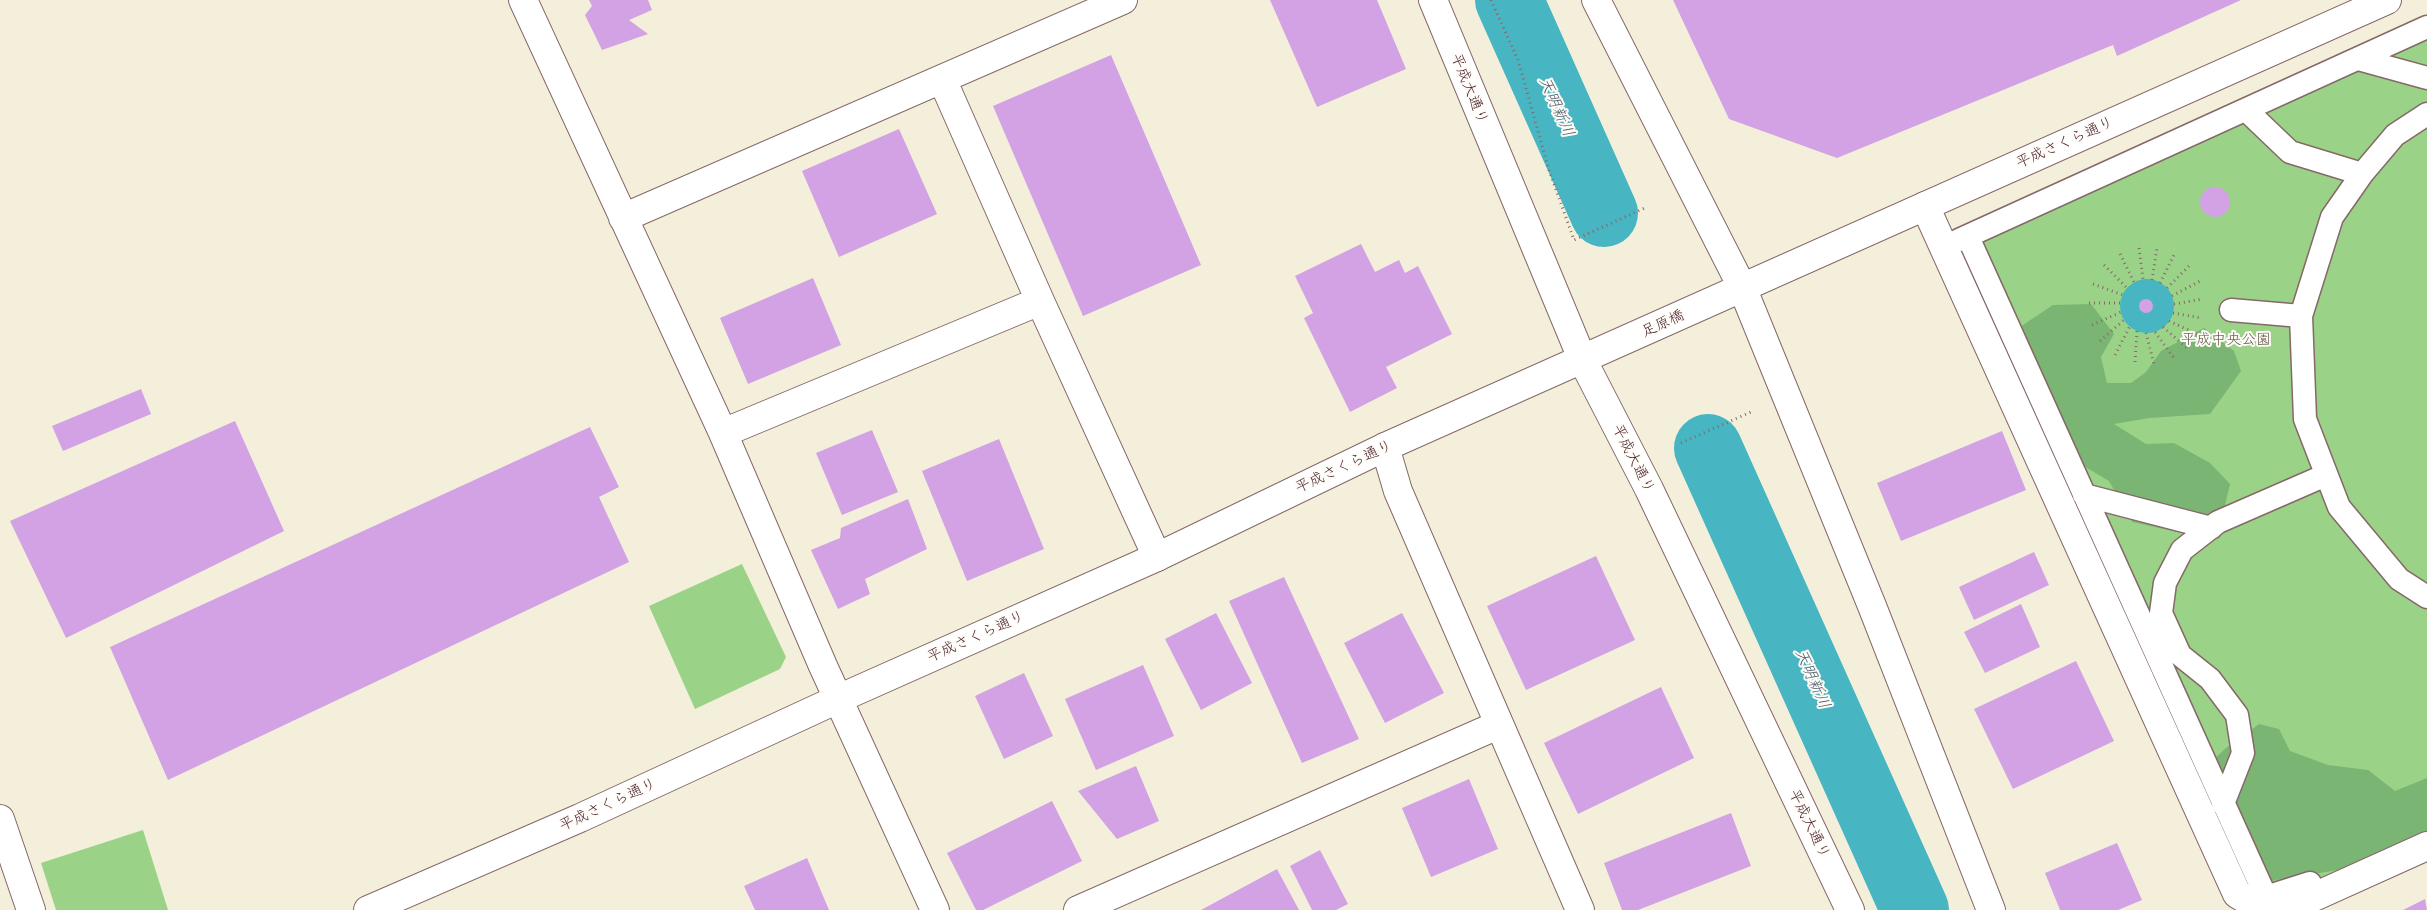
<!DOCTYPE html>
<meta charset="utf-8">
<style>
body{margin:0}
canvas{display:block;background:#f3efda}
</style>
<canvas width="2427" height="910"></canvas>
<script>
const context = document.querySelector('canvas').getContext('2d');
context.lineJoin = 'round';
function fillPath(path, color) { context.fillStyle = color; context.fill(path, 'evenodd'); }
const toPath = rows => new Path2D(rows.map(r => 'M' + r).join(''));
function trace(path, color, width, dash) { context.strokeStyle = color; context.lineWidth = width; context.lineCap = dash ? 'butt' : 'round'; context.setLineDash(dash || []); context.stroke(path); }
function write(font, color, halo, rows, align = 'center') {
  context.font = font + ' "Shantell Sans","Klee One",sans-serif'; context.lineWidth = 4; context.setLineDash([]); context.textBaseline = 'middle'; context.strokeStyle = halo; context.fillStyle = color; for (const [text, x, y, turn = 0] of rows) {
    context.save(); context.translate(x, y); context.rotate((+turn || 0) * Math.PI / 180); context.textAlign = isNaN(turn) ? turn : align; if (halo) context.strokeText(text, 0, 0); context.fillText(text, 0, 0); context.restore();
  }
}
fillPath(toPath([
 [2427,27,2427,831,2265,905,1968,237],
 [742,564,786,657,780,669,695,709,649,606],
 [143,830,168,910,56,910,41,863]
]), '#9ad387');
fillPath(toPath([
 [2091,304,2114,334,2101,357,2107,383,2131,383,2146,372,2161,351,2204,328,2234,351,2241,371,2210,414,2149,418,2114,424,2146,444,2174,443,2210,463,2230,484,2224,509,2186,534,2132,522,2109,481,2072,459,2031,412,2015,370,2020,327,2053,305],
 [2259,724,2279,729,2290,751,2328,765,2368,770,2395,791,2427,778,2427,832,2344,869,2270,881,2251,839,2243,815,2231,815,2211,762,2226,748]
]), '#7bb574');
fillPath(toPath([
 '2120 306a27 27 0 1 1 54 0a27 27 0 1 1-54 0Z'
]), '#48b5c3');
trace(toPath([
 [1509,0,1604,213],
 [1708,448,1915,910]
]), '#48b5c3', 68);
fillPath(toPath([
 [589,0,648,0,652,10,629,20,648,34,602,50,585,15,592,6],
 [1270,0,1377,0,1406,69,1317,107],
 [1673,0,2241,0,2117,56,2113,45,1837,158,1729,119],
 [1111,55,1201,265,1083,316,993,106],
 [899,129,937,214,839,257,802,171],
 '2200 202a15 15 0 1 1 30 0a15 15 0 1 1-30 0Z',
 [1361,244,1375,272,1399,260,1405,273,1418,266,1452,334,1386,367,1397,388,1350,412,1304,318,1313,313,1295,276],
 [813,278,841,345,748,384,720,318],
 '2139 306a7 7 0 1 1 14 0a7 7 0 1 1-14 0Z',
 [141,389,151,414,63,451,52,426],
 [235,421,284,531,66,638,10,521],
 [590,427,619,487,599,497,629,562,168,780,110,647],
 [872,430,898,492,842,515,816,453],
 [2002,431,2026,490,1901,541,1877,483],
 [999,439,1044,549,967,581,922,471],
 [908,499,927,549,865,579,870,594,838,609,811,550,840,538,841,528],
 [2034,552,2049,585,1974,620,1959,587],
 [1596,556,1635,640,1526,690,1487,606],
 [1284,577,1359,739,1302,763,1229,601],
 [2021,604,2040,647,1985,673,1964,632],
 [1216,613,1252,683,1201,710,1165,639],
 [1402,613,1444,693,1385,723,1344,643],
 [2076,661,2114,741,2013,789,1974,709],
 [1143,665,1174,736,1096,770,1065,699],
 [1024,673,1053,736,1004,759,975,696],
 [1661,687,1694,758,1578,814,1544,743],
 [1136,766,1159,821,1117,839,1078,791],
 [1469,779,1498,849,1431,877,1402,808],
 [1052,801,1082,861,983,910,976,910,947,853],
 [1731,813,1751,866,1638,910,1622,910,1604,863],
 [2117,843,2142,900,2118,910,2060,910,2045,873],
 [1320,850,1348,904,1336,910,1312,910,1290,866],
 [807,858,829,910,755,910,744,886],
 [1277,869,1299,910,1201,910],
 [2425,899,2427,910,2403,910]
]), '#d2a2e5');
const pedestrian = toPath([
 [2358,59,2427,78],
 [2246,110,2290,152,2362,174],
 [2427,114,2395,135,2362,174,2332,217,2301,316,2305,419,2339,507,2399,579,2427,597],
 [1968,237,2266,897,2310,883],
 [1959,240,2427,27],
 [2231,310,2301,316],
 [2084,495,2211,528],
 [2223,804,2243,753,2237,715,2210,679,2180,655,2161,613,2165,583,2182,550,2218,522,2326,475]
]);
const minor = toPath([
 [523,0,723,433,823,666,935,910],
 [942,79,1040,301,1157,557],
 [1925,206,2237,894,2264,910],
 [623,218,1123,0],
 [723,433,1040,301],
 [1385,447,1398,491,1580,910],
 [0,819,31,910],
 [1078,910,1498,725],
 [2285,910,2427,846]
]);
const tertiary = toPath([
 [1433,0,1583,361,1649,489,1850,910],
 [1596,0,1742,287,1872,606,1991,910],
 [368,910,580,818,838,699,1157,557,1385,447,2387,0]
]);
trace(pedestrian, '#856868', 25);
trace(minor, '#856868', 30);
trace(tertiary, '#856868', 30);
trace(toPath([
 [1491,0,1518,60,1549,170,1574,240,1647,207],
 [2139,248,2143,279],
 [2120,254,2134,282],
 [2104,265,2127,288],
 [2152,280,2157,248],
 [2160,283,2175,253],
 [2093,284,2123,295],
 [2167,288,2190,265],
 [2172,296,2200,281],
 [2089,303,2120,303],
 [2174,304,2203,299],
 [2173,313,2202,318],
 [2169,321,2199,335],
 [2092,325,2121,312],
 [2163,327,2188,349],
 [2155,332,2174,358],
 [2146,333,2154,364],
 [2100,341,2124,320],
 [2115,355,2130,326],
 [2135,362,2137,331],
 [1681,443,1751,412]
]), '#856868', 3, [1, 4]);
trace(pedestrian, '#fff', 22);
trace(minor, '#fff', 28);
trace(tertiary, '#fff', 28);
write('15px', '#4a1f2b', '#fdfcf7', [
 ["平成大通り",1469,89,68],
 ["平成さくら通り",2065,143,-24],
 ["足原橋",1663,324,-25],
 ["平成大通り",1633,459,63],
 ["平成さくら通り",1344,467,-25],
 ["平成さくら通り",976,637,-24],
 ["平成さくら通り",608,805,-25],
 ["平成大通り",1809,824,64]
]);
write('15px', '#625547', '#fdfcf7', [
 ["平成中央公園",2226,340]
]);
write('italic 16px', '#495b68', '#fdfcf7', [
 ["天明新川",1556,107,66],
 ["天明新川",1812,679,66]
]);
</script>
